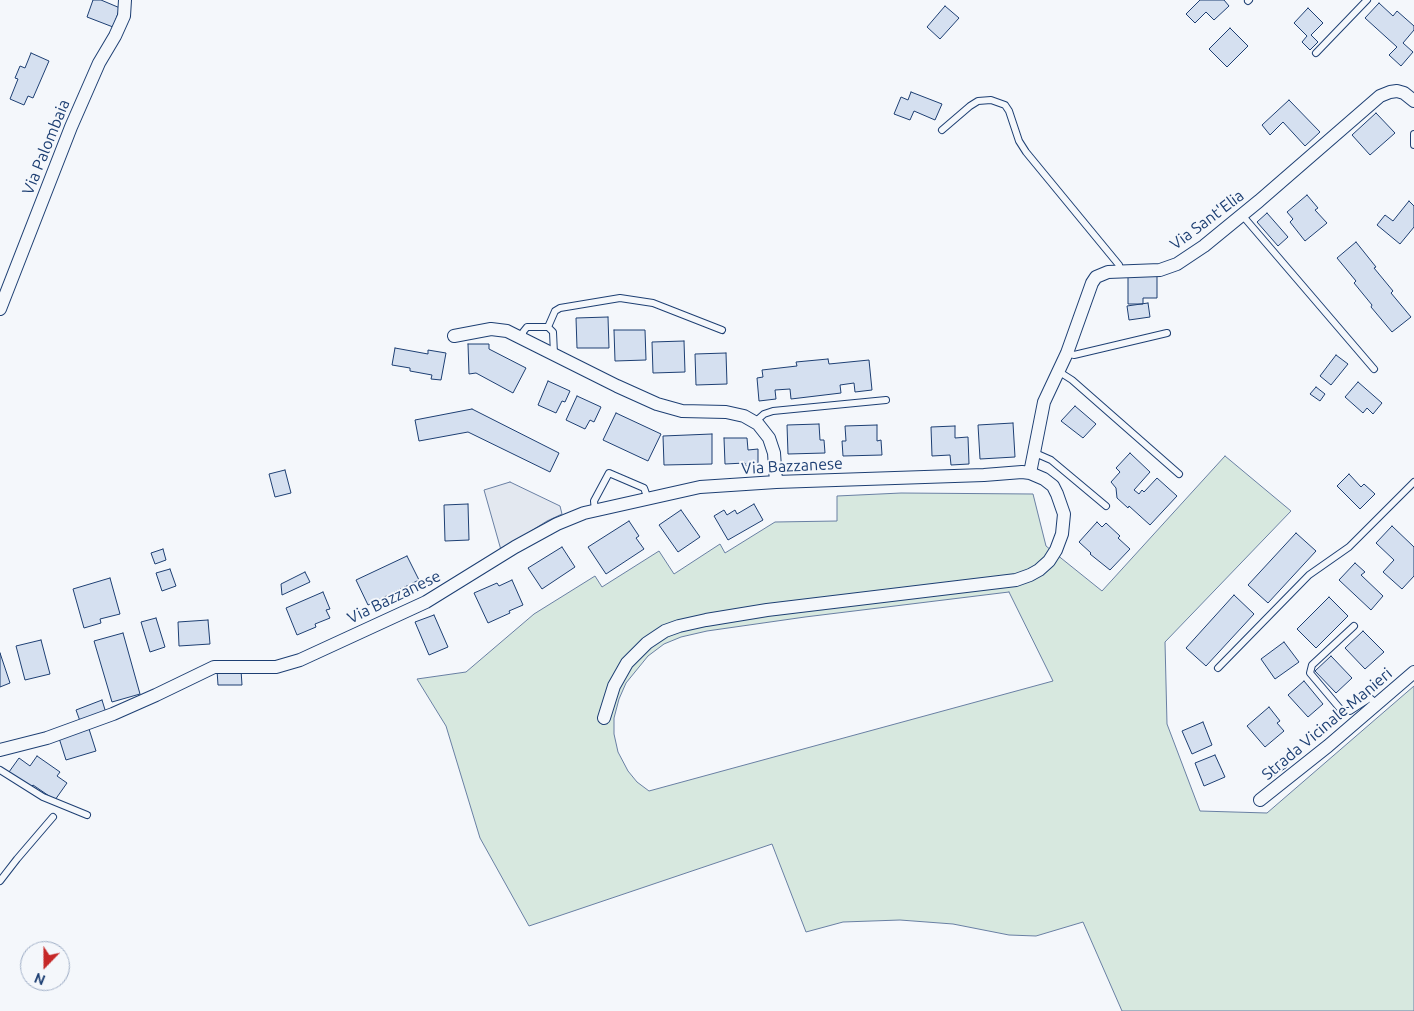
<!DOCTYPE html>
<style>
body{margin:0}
#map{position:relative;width:1414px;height:1011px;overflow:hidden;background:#f4f7fb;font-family:Ubuntu,sans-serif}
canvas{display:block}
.north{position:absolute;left:20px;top:941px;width:50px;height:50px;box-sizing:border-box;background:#f4f7fb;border:1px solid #9eadc5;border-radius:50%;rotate:202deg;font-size:14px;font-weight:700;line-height:20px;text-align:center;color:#1d3f73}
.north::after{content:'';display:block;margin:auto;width:18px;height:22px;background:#c62828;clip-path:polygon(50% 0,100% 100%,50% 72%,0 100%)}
</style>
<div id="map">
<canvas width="1414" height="1011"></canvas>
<div class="north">N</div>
</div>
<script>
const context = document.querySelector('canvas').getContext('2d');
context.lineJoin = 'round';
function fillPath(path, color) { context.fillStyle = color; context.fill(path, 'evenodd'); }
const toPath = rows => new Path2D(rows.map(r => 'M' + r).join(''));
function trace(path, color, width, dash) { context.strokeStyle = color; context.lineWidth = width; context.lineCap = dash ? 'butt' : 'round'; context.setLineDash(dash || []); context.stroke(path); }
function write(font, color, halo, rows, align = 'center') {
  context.font = font + ' Ubuntu,sans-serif'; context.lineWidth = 4; context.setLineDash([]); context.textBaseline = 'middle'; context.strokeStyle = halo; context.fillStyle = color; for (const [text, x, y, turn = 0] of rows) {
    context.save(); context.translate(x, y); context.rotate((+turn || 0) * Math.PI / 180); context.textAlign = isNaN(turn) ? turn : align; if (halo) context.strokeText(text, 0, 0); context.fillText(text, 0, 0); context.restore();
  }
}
const green = toPath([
 [1225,456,1291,511,1165,642,1167,724,1200,811,1267,813,1414,686,1414,1011,1122,1011,1083,922,1036,936,1009,935,953,924,900,920,843,922,806,932,772,844,529,926,480,838,446,726,417,679,466,672,534,614,595,576,602,587,659,551,674,574,720,544,725,553,775,522,837,521,837,496,901,493,1033,494,1046,546,1102,591,1225,456],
 [1009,592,1053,681,649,791,637,782,628,771,618,752,614,734,614,718,619,699,626,683,648,656,664,644,681,637,707,631,805,617,1009,592]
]);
fillPath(green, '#d7e8df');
trace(green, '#687fa3', 1);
const parking = toPath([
 [510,482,560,506,562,514,547,521,501,550,484,490,510,482]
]);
fillPath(parking, '#e3e8f0');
trace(parking, '#687fa3', 1);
const building = toPath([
 [93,0,101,0,120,8,113,27,87,17,93,0],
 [1200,0,1224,0,1229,6,1214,20,1206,12,1195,23,1186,14,1200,0],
 [1379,3,1393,16,1397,11,1414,26,1414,30,1403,43,1413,52,1401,66,1389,55,1397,47,1365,18,1379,3],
 [945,6,959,18,940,39,927,27,945,6],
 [1308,8,1323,23,1311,35,1318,42,1310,50,1302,42,1307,36,1294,23,1308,8],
 [1230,28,1248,46,1227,67,1209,49,1230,28],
 [31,53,49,61,33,98,28,96,24,105,10,99,18,79,15,78,20,66,25,68,31,53],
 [911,92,942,104,935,120,914,111,910,120,894,114,901,97,908,100,911,92],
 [1289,100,1320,132,1305,146,1283,122,1270,135,1262,125,1289,100],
 [1376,113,1395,133,1370,155,1352,135,1376,113],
 [1307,195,1318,208,1315,210,1327,223,1305,241,1290,222,1293,219,1287,212,1307,195],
 [1409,201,1414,206,1414,227,1400,244,1377,225,1385,215,1393,221,1409,201],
 [1267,213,1288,237,1278,246,1257,222,1267,213],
 [1356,242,1376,267,1374,268,1393,291,1391,293,1411,317,1392,332,1371,307,1372,305,1354,283,1356,281,1337,258,1356,242],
 [1128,276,1157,276,1157,298,1143,298,1143,304,1128,304,1128,276],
 [1148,303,1150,317,1129,320,1127,306,1148,303],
 [608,317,609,348,577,348,576,318,608,317],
 [614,330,645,330,646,360,615,361,614,330],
 [684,341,685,372,653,373,652,342,684,341],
 [468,344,489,344,489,349,526,368,513,393,476,373,469,374,468,344],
 [395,348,428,354,428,350,446,353,441,380,431,379,432,375,410,371,410,368,392,365,395,348],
 [726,353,727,384,696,385,695,354,726,353],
 [1336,355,1348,364,1331,385,1320,376,1336,355],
 [828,359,829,364,869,360,872,390,855,392,854,383,840,385,841,393,791,399,790,389,775,390,776,399,759,401,757,378,763,377,762,370,797,366,796,362,828,359],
 [548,381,570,391,565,402,562,401,556,413,538,405,548,381],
 [1358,382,1382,403,1373,414,1367,408,1363,413,1345,397,1358,382],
 [1316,387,1325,394,1320,401,1310,394,1316,387],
 [577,396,601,407,594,422,590,420,585,429,566,420,577,396],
 [1075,406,1096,424,1083,438,1061,421,1075,406],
 [472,409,559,453,550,472,468,432,419,441,415,420,472,409],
 [616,413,661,434,648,461,603,440,616,413],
 [1013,423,1015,457,980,459,978,425,1013,423],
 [819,424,820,440,824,440,825,453,788,454,787,425,819,424],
 [877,425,877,441,881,440,882,455,843,456,842,441,846,441,845,426,877,425],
 [955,426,955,438,968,437,969,464,951,465,950,455,932,456,931,427,955,426],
 [712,434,712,464,664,465,663,436,712,434],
 [724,438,747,438,748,450,758,449,758,465,745,466,745,463,725,464,724,438],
 [1130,453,1150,472,1134,490,1139,494,1142,490,1144,492,1157,478,1177,496,1150,525,1129,506,1128,508,1117,498,1116,488,1111,482,1120,472,1116,468,1130,453],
 [285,470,291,493,275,497,269,474,285,470],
 [1349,474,1361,487,1364,484,1375,494,1360,509,1337,486,1349,474],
 [468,504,469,540,445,541,444,505,468,504],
 [754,504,763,520,728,540,714,516,724,510,727,515,735,510,737,514,754,504],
 [681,510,700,537,678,552,659,525,681,510],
 [629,521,639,536,636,538,644,549,606,574,588,547,629,521],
 [1097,522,1102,527,1106,523,1120,536,1118,538,1130,549,1110,570,1090,554,1091,553,1079,542,1097,522],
 [1392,526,1414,547,1414,576,1402,589,1383,572,1394,560,1376,543,1392,526],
 [1296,533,1316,551,1268,603,1248,585,1296,533],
 [562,547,575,567,542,589,528,568,562,547],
 [163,549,166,560,155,564,151,553,163,549],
 [407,556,419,580,368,605,356,580,407,556],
 [1355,563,1365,572,1361,575,1383,596,1371,610,1339,580,1355,563],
 [170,569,176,586,162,591,156,573,170,569],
 [305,572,310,582,282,595,281,584,305,572],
 [110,578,120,614,100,619,101,623,84,628,73,589,110,578],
 [512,580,523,605,509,611,510,613,488,623,474,593,497,583,499,586,512,580],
 [323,592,330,609,326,610,330,618,315,624,316,627,297,635,286,608,323,592],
 [1234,595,1254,614,1206,666,1186,648,1234,595],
 [1329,597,1348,616,1316,648,1297,629,1329,597],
 [434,615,448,647,429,655,415,622,434,615],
 [156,618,165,647,150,652,141,622,156,618],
 [208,620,210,644,179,646,178,622,208,620],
 [1363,631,1384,652,1365,669,1345,648,1363,631],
 [123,633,140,694,112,702,94,641,123,633],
 [41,640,50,674,25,680,16,646,41,640],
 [1284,642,1299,662,1275,679,1261,659,1284,642],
 [0,653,10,683,0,687,0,653],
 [1331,656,1352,678,1336,693,1315,671,1331,656],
 [217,670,241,670,242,685,218,685,217,670],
 [1304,681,1323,704,1308,717,1288,695,1304,681],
 [102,700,106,713,80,721,76,710,102,700],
 [1269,707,1280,721,1277,723,1284,731,1265,747,1247,726,1269,707],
 [1203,722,1212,745,1192,754,1182,731,1203,722],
 [89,729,96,751,66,760,59,738,89,729],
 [1215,755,1225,777,1204,786,1195,763,1215,755],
 [37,756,60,772,57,776,67,783,55,800,33,785,31,787,9,772,19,758,30,766,37,756],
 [1281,759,1287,767,1274,776,1268,768,1281,759]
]);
fillPath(building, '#d5e0f0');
trace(building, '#1d3f73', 1);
const service = toPath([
 [1248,1,1249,0],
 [1316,53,1367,0],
 [942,130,970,106,978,101,991,100,1005,105,1009,111,1019,141,1026,152,1119,265,1121,271],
 [1414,134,1414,145],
 [1242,215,1374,369],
 [548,327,555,311,560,308,620,298,653,303,722,330],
 [523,339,523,332,527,327,548,327,553,332,554,354],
 [1067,353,1074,355,1167,333],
 [1058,371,1072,380,1179,474],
 [755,422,764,414,773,411,886,400],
 [1035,453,1051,460,1106,506],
 [595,511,594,501,609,473,644,488,648,499],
 [1354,626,1312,665,1310,673,1342,711,1350,711,1370,698,1377,704],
 [1218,668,1309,575,1349,547,1414,482],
 [0,770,43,797,87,815],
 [0,881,17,859,53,817]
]);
const minor = toPath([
 [0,309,71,127,99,63,115,36,124,16,125,0],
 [454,336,491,329,507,331,617,386,657,404,682,411,726,412,744,416,758,424,769,438,774,453,776,482],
 [1030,473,1044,402,1067,353,1092,283,1096,277,1108,272,1160,270,1177,264,1204,246,1259,201,1380,96,1390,92,1397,91,1404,93,1414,101],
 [0,750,47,738,113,714,156,695,214,667,276,667,300,660,426,602,515,547,557,524,584,513,700,487,776,482,984,475,1022,472,1030,473,1044,479,1053,486,1057,494,1064,514,1062,534,1056,550,1049,561,1039,570,1030,575,1016,580,767,610,706,620,679,626,665,631,647,643,627,663,614,686,604,718],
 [1260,800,1328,746,1414,672]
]);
trace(service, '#1d3f73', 8);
trace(minor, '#1d3f73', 14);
trace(service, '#f4f7fb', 6);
trace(minor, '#f4f7fb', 12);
write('16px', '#1d3f73', '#f4f7fb', [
 ["Via Palombaia",46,147,-68],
 ["Via Sant'Elia",1207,220,-37],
 ["Via Bazzanese",792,466,-3],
 ["Via Bazzanese",394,597,-26],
 ["Strada Vicinale Manieri",1327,724,-40]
]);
</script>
